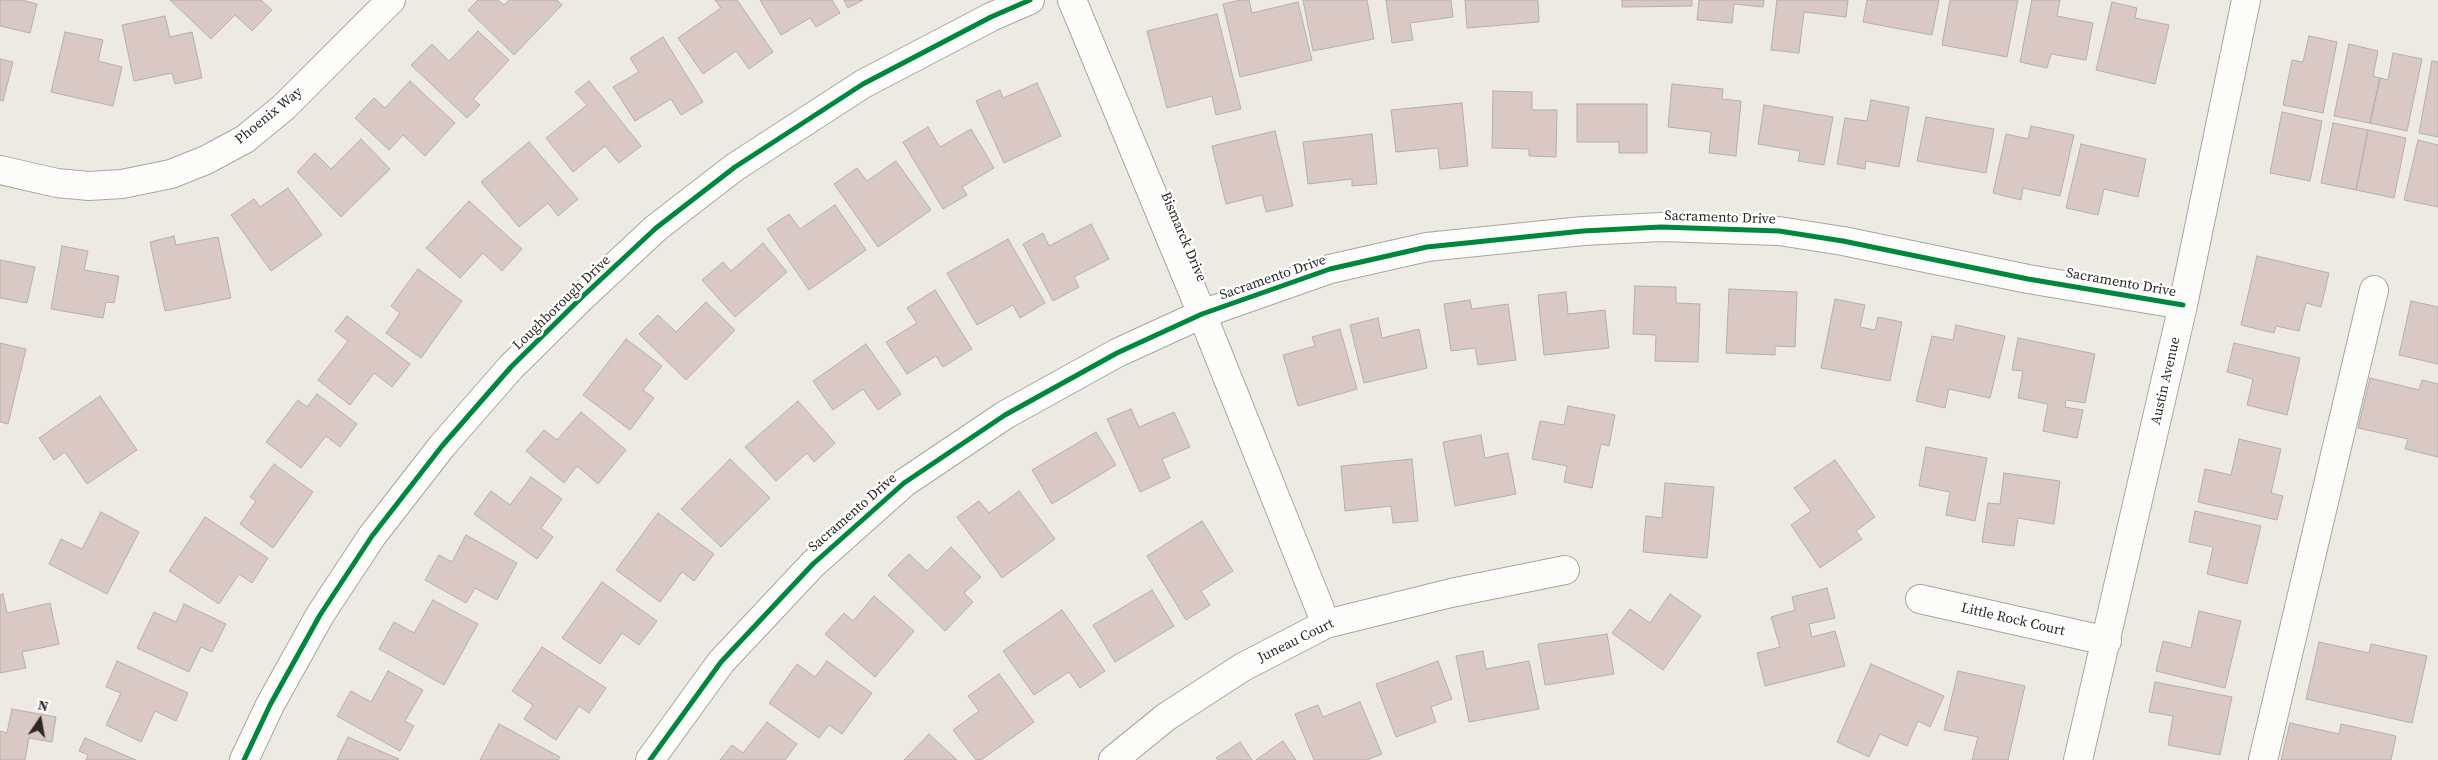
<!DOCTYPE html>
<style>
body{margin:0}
#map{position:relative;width:2438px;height:760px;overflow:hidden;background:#eceae3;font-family:"Source Serif 4",serif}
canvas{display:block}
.north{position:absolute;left:15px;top:695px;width:50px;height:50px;-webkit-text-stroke:4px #fff;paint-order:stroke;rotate:12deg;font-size:14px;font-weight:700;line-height:20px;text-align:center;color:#2b2925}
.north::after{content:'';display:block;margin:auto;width:18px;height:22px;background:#2b2925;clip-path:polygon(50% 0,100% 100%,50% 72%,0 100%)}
</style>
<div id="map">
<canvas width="2438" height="760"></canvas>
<div class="north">N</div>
</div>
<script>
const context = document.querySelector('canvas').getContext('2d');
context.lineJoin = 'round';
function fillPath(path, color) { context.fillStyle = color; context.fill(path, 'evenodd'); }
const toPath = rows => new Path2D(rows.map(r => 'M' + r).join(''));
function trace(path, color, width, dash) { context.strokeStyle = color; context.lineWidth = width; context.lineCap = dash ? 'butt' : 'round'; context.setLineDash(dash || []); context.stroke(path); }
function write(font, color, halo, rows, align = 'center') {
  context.font = font + ' "Source Serif 4",serif'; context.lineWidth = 5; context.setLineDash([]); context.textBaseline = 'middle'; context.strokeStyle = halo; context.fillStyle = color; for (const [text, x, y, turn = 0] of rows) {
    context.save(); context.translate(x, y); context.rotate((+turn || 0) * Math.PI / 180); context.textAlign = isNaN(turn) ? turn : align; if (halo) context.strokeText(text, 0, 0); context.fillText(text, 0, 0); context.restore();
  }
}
const building = toPath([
 [0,0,22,0,37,4,30,33,0,26,0,0],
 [170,0,261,0,272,10,252,31,235,15,211,39,170,0],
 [478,0,498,0,504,5,509,0,557,0,562,5,514,55,468,10,478,0],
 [715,0,737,0,773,52,749,69,736,51,703,74,678,38,721,8,715,0],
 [760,0,832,0,840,13,816,27,810,18,781,35,760,0],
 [844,0,863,0,848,8,844,0],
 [1240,0,1249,0,1252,13,1298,2,1312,60,1240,77,1223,4,1240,0],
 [1303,0,1367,0,1374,39,1313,51,1303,0],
 [1386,0,1451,0,1453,17,1410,23,1413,40,1392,43,1386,0],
 [1465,0,1538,0,1539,22,1467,28,1465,0],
 [1622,0,1692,0,1692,6,1622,7,1622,0],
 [1699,0,1764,0,1763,7,1734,4,1732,23,1697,20,1699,0],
 [1777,0,1848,0,1846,17,1804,12,1799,53,1771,50,1777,0],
 [1867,0,1939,0,1932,35,1863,22,1867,0],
 [1950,0,2018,0,2007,57,1942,45,1950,0],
 [2032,0,2060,0,2057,16,2093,23,2086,60,2051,54,2047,68,2020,62,2032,0],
 [2112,2,2137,8,2135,18,2169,25,2155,84,2096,70,2112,2],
 [1217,14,1241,109,1216,115,1212,96,1167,108,1147,31,1217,14],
 [165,16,170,37,192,32,202,78,175,84,172,73,134,81,122,25,165,16],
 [478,31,509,60,473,99,480,105,467,118,411,65,432,44,449,61,478,31],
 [65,32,103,40,98,61,122,67,113,106,51,92,65,32],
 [2309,36,2337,42,2323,113,2283,105,2292,60,2303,62,2309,36],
 [663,37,703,102,681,115,671,99,635,121,613,87,639,72,630,58,663,37],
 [2349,44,2378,51,2373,76,2380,78,2370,123,2334,116,2349,44],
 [2393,53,2422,59,2407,131,2370,123,2380,78,2388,80,2393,53],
 [0,59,13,62,3,101,0,100,0,59],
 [2432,61,2438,62,2438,137,2419,133,2432,61],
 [410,81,455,123,425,156,403,135,389,150,355,118,374,98,385,108,410,81],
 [589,81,641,146,619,163,605,146,573,172,546,138,587,105,575,92,589,81],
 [1037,83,1061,136,1004,163,976,101,1000,90,1003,98,1037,83],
 [1672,84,1723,89,1722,99,1741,101,1736,156,1709,153,1711,132,1668,127,1672,84],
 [1493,91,1532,92,1532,110,1557,110,1556,157,1529,156,1529,149,1492,148,1493,91],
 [1871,100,1909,107,1899,167,1866,161,1865,169,1837,164,1845,118,1867,121,1871,100],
 [1462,103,1468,166,1440,169,1438,148,1396,152,1391,110,1462,103],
 [1577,104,1647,104,1647,153,1619,153,1619,142,1577,142,1577,104],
 [1764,105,1833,117,1824,165,1798,161,1800,151,1758,144,1764,105],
 [2282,112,2322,121,2310,181,2270,173,2282,112],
 [1926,117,1994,129,1986,173,1917,161,1926,117],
 [2333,123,2368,130,2356,190,2321,183,2333,123],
 [2031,126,2074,135,2060,196,2023,188,2021,200,1993,193,2006,134,2028,139,2031,126],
 [928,127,940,147,971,129,994,168,962,187,967,195,943,209,903,142,928,127],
 [2368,130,2406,138,2394,198,2356,190,2368,130],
 [1275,131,1293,206,1266,212,1262,195,1226,204,1212,146,1275,131],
 [1372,134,1377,184,1352,186,1352,179,1308,184,1303,142,1372,134],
 [361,139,390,169,341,217,297,172,315,153,331,169,361,139],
 [2418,140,2438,145,2438,207,2404,200,2418,140],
 [529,142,578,199,558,216,548,203,519,227,481,182,529,142],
 [2081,144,2146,159,2138,197,2104,189,2098,215,2066,208,2081,144],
 [896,161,931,210,878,247,834,184,857,168,867,181,896,161],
 [288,188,322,235,271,271,231,215,254,199,260,207,288,188],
 [469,201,522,249,502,271,483,253,460,278,426,248,469,201],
 [835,205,866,250,809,290,767,229,789,214,800,229,835,205],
 [1091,224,1109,259,1074,277,1079,287,1053,301,1023,244,1043,233,1049,246,1091,224],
 [174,236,176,245,218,237,231,298,165,311,150,242,174,236],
 [1008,239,1045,303,1020,318,1013,305,977,325,947,273,1008,239],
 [763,243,787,272,735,317,702,280,723,262,731,271,763,243],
 [62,246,88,251,84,270,119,276,114,303,106,302,103,318,51,309,62,246],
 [2257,256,2329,273,2321,307,2306,303,2299,331,2276,326,2274,333,2241,325,2257,256],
 [0,260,35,267,27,303,0,298,0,260],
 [418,269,462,301,421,358,386,333,400,313,391,306,418,269],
 [1635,286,1676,287,1676,303,1700,304,1698,362,1655,361,1656,335,1633,334,1635,286],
 [1729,289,1797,292,1795,347,1775,346,1775,355,1726,353,1729,289],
 [935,290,972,349,943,367,936,356,907,374,886,342,917,323,907,308,935,290],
 [1566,292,1568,314,1605,310,1609,348,1544,355,1538,295,1566,292],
 [1835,299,1865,305,1860,327,1875,330,1878,317,1902,322,1890,381,1821,368,1835,299],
 [1470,300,1472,309,1508,304,1516,360,1478,365,1475,348,1451,351,1444,304,1470,300],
 [2411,301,2438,307,2438,364,2399,355,2411,301],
 [706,302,735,330,686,380,639,334,658,315,676,332,706,302],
 [347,316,410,364,392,387,374,373,350,405,318,380,348,341,335,331,347,316],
 [1378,318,1382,338,1419,329,1427,368,1364,383,1350,325,1378,318],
 [1956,325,2005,336,1990,398,1949,389,1945,408,1916,401,1932,336,1953,340,1956,325],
 [1340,329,1357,389,1298,406,1283,355,1315,346,1312,337,1340,329],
 [2018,338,2095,354,2085,403,2066,400,2065,407,2083,410,2077,438,2043,431,2048,404,2018,398,2023,371,2012,370,2018,338],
 [626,339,662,366,643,390,654,398,630,430,583,395,626,339],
 [0,343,26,349,8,424,0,422,0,343],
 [2234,343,2300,358,2287,415,2247,405,2253,379,2227,372,2234,343],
 [866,344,901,394,878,410,863,389,833,410,813,381,866,344],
 [2370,378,2419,390,2422,380,2438,384,2438,457,2405,449,2408,439,2358,428,2370,378],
 [317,394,357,424,340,447,326,436,301,468,266,442,298,400,307,407,317,394],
 [100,396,137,450,87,484,65,452,54,460,39,438,100,396],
 [798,401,835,443,814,462,807,453,776,481,745,447,798,401],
 [1568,406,1615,415,1609,446,1601,444,1592,488,1564,482,1567,466,1532,459,1540,421,1564,425,1568,406],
 [1131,409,1139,427,1174,412,1190,447,1162,459,1170,478,1140,492,1107,419,1131,409],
 [581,412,626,450,598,484,577,466,564,483,526,451,544,430,557,440,581,412],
 [1096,432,1116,465,1052,504,1032,470,1096,432],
 [1481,435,1485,458,1508,453,1516,494,1455,506,1443,442,1481,435],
 [2239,439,2281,449,2271,493,2283,496,2277,520,2198,502,2205,469,2231,475,2239,439],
 [1926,447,1987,458,1975,521,1946,515,1950,492,1919,486,1926,447],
 [730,459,770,498,721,547,681,509,730,459],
 [1412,459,1418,521,1393,523,1391,506,1345,511,1341,466,1412,459],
 [1835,460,1875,517,1856,531,1862,539,1820,568,1791,525,1811,511,1794,488,1835,460],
 [274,464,313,492,273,548,240,524,256,501,250,497,274,464],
 [2004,473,2060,481,2054,524,2018,518,2014,546,1982,542,1988,503,2000,504,2004,473],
 [531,477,562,499,541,528,553,537,537,559,474,514,491,491,510,505,531,477],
 [1665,483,1714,487,1707,558,1643,552,1646,516,1662,518,1665,483],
 [1019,491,1055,539,1002,578,957,517,979,501,989,513,1019,491],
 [2195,511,2261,526,2247,584,2207,574,2213,547,2189,542,2195,511],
 [101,512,139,532,107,594,49,564,61,539,82,549,101,512],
 [658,513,714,554,694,581,682,572,660,602,616,570,658,513],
 [205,517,268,558,252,583,239,574,219,604,169,571,205,517],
 [1202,521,1233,571,1201,591,1210,605,1186,620,1147,556,1202,521],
 [466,535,517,563,497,600,475,588,466,603,425,580,439,555,452,562,466,535],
 [951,547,981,577,964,593,973,602,945,631,888,575,909,554,927,571,951,547],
 [602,582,657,621,639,645,622,633,600,664,562,638,602,582],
 [1827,588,1835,618,1809,624,1812,637,1835,631,1845,666,1765,686,1757,653,1780,647,1771,617,1795,610,1792,597,1827,588],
 [1152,590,1174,626,1115,662,1093,625,1152,590],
 [3,594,7,613,50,603,59,644,22,652,26,668,0,673,0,595,3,594],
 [1670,594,1701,616,1663,670,1612,633,1630,609,1650,623,1670,594],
 [874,596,914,631,875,677,825,634,844,613,853,621,874,596],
 [433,600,478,624,444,685,379,649,394,622,414,633,433,600],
 [184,604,226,624,212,652,201,647,189,672,137,648,154,612,176,622,184,604],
 [1062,610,1105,671,1080,688,1069,672,1034,695,1003,651,1062,610],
 [2199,611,2241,621,2225,688,2156,671,2163,641,2191,648,2199,611],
 [1607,634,1614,674,1545,685,1538,644,1607,634],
 [2319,642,2369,653,2371,644,2427,656,2412,723,2306,699,2319,642],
 [542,647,606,688,589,713,579,706,556,740,524,719,533,705,512,691,542,647],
 [1483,651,1486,669,1529,661,1539,709,1469,722,1456,656,1483,651],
 [117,661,188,693,176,721,155,711,141,742,106,725,121,693,106,687,117,661],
 [827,661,872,693,842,734,829,725,819,738,769,703,797,664,815,677,827,661],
 [1438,661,1452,699,1431,707,1436,722,1396,737,1376,684,1438,661],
 [1871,664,1944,696,1930,727,1918,721,1907,746,1880,734,1869,757,1837,742,1871,664],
 [388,671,423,690,405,721,414,726,400,751,337,716,351,691,371,702,388,671],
 [1958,671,2025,686,2008,760,1972,760,1978,737,1944,730,1958,671],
 [999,674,1034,722,981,760,976,760,953,730,979,711,968,696,999,674],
 [2155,682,2232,697,2220,755,2168,745,2173,716,2149,712,2155,682],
 [1360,702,1382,754,1367,760,1314,760,1295,714,1318,705,1323,717,1360,702],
 [12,709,56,717,52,742,29,738,25,760,0,760,0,731,7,733,12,709],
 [767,722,797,744,785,760,720,760,732,745,743,753,767,722],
 [2290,723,2339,734,2341,724,2396,736,2391,760,2281,760,2290,723],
 [499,724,560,757,558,760,480,760,499,724],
 [929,734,957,760,904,760,929,734],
 [348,737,399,759,398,760,337,760,348,737],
 [85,738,136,760,86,760,88,755,79,751,85,738],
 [1283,741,1296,760,1256,760,1283,741],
 [1240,742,1252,760,1218,760,1216,758,1240,742]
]);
fillPath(building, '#d9c8c3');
trace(building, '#b3b0ac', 1);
const minor = toPath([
 [1072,0,1202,314,1326,624],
 [0,170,57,183,89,186,122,184,171,174,206,160,245,139,284,107,391,0],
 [1920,599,2107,641],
 [244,760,270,705,320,615,372,536,442,446,511,367,582,297,656,228,735,167,863,84,991,17,1030,0],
 [650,760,721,662,813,564,904,483,1005,415,1117,353,1202,314,1330,269,1427,247,1583,231,1661,227,1779,231,1843,241,2028,279,2183,305],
 [1113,760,1166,717,1243,667,1326,624,1451,593,1565,570],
 [2078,760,2183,305,2246,0],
 [2263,760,2374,290]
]);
trace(minor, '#a7a6a1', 30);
trace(minor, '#fcfcfb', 28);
trace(toPath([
 [244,760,270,705,320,615,372,536,442,446,511,367,582,297,656,228,735,167,863,84,991,17,1030,0],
 [650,760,721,662,813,564,904,483,1005,415,1117,353,1202,314,1330,269,1427,247,1583,231,1661,227,1779,231,1843,241,2028,279,2183,305]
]), '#00873e', 5);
write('14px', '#2b2925', '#fff', [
 ["Phoenix Way",269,116,-39],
 ["Sacramento Drive",1720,218,2],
 ["Bismarck Drive",1183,237,67],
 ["Sacramento Drive",1273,278,-19],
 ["Sacramento Drive",2121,283,10],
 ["Loughborough Drive",562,303,-44],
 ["Austin Avenue",2166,381,-77],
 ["Sacramento Drive",853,513,-41],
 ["Little Rock Court",2013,620,13],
 ["Juneau Court",1296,641,-26]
]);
</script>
